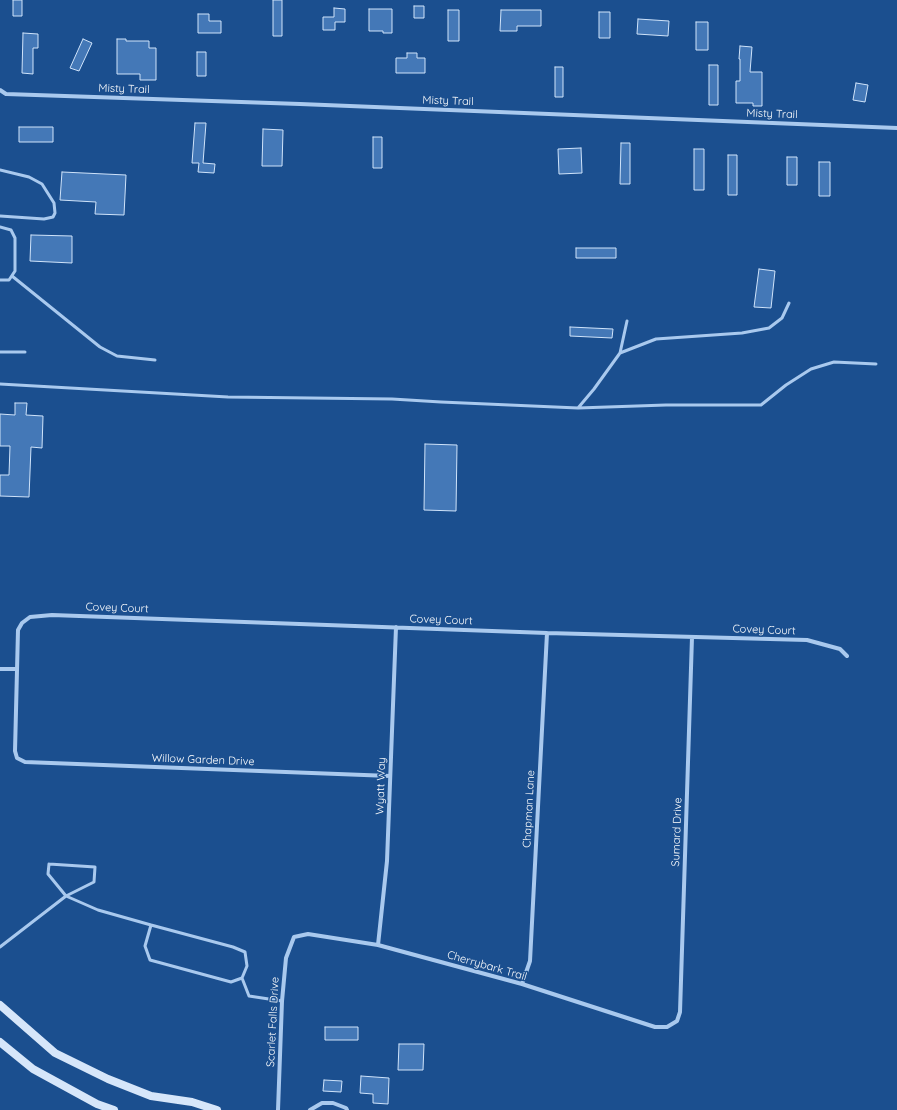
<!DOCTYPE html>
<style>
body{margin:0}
canvas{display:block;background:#1b4f8f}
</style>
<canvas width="897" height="1110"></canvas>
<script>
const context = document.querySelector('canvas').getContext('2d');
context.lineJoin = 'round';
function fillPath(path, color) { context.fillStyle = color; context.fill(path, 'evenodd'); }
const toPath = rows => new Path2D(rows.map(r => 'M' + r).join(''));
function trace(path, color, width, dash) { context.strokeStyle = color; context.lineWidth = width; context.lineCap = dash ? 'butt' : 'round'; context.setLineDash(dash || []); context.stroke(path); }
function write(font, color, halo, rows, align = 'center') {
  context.font = font + ' Quicksand,sans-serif'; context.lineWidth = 3; context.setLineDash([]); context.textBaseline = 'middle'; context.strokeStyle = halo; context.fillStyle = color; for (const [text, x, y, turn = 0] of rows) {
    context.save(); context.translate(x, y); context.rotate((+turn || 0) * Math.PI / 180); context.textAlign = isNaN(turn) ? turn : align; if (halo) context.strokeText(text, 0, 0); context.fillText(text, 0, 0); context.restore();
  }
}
const building = toPath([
 [13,0,22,0,22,16,13,16,13,0],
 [273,0,282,0,282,36,273,36,273,0],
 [414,6,424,6,424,18,414,18,414,6],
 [334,8,345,9,345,22,335,22,335,30,323,30,323,17,334,17,334,8],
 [369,9,392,9,392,33,383,33,383,31,369,31,369,9],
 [448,10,459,10,459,41,448,41,448,10],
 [501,10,541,10,541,26,517,26,517,31,500,31,501,10],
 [599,12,610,12,610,38,599,38,599,12],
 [198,14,209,14,209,21,221,21,221,33,198,33,198,14],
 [638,19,669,21,668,36,637,34,638,19],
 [696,22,708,22,708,50,696,50,696,22],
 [23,33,38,34,38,48,33,48,33,74,22,73,23,33],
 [83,39,92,43,79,71,70,68,83,39],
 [117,39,126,39,126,41,149,41,149,48,156,48,156,80,140,80,140,74,117,74,117,39],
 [740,46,752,47,750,72,762,72,762,106,753,106,753,103,736,103,736,81,740,81,740,59,739,59,740,46],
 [197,52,206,52,206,76,197,76,197,52],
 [407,53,417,53,417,58,425,58,425,73,396,73,396,58,407,58,407,53],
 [709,65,718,65,718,105,709,105,709,65],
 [555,67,563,67,563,97,555,97,555,67],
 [856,83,868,85,865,102,853,100,856,83],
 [195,123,206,123,203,163,215,164,214,173,198,172,199,163,192,163,195,123],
 [19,127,53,127,53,142,19,142,19,127],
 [263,129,283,130,282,166,262,166,263,129],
 [373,137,382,137,382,168,373,168,373,137],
 [621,143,630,143,630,184,620,184,621,143],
 [581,148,582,173,559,174,558,149,581,148],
 [694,149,704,149,704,190,694,190,694,149],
 [728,155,737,155,737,195,728,195,728,155],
 [787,157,797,157,797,185,787,185,787,157],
 [819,162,830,162,830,196,819,196,819,162],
 [62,172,126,175,124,215,95,214,96,202,60,200,62,172],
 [31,235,72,236,72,263,30,261,31,235],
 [576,248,616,248,616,258,576,258,576,248],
 [759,269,775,271,771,308,754,307,759,269],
 [570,327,613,329,612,338,570,336,570,327],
 [15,403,27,403,26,415,43,416,42,448,31,447,29,497,0,496,0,475,9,475,10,446,0,446,0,414,15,415,15,403],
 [425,444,457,445,456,511,424,510,425,444],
 [325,1027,358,1027,358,1040,325,1040,325,1027],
 [399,1044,424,1044,423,1070,398,1070,399,1044],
 [361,1076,389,1078,388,1104,373,1103,373,1094,360,1093,361,1076],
 [324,1080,342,1081,341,1092,323,1091,324,1080]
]);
fillPath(building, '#4478b7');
trace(building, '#cfe3fa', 1);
trace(toPath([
 [0,170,29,177,42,184,54,203,55,213,53,217,44,219,0,216],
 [0,227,11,230,15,238,15,271,9,280,0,280],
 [12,276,100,347,117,356,155,360],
 [0,352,25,352],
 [620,353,627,321],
 [0,384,228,397,392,399,441,402,578,408,666,405,761,405,786,385,811,369,834,362,876,364],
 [578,408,594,389,620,353,656,339,742,333,769,328,782,318,789,303],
 [49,864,95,867,94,882,66,896,48,874,49,864],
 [0,947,66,896,98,910,151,925,233,947,245,952,247,966,242,978,231,982,150,960,145,946,151,925],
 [242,978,249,996,282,1001]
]), '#a9c9ee', 3);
trace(toPath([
 [0,90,6,94,300,104,897,128],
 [0,669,16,669],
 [390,776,25,762,17,758,15,751,18,630,22,623,30,617,52,615,547,633,807,640,840,649,847,656],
 [378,945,387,861,396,627],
 [522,984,530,961,547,633],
 [278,1110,282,1001,286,958,294,937,308,934,378,945,522,984,655,1027,667,1027,677,1021,680,1012,692,637],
 [310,1110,322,1103,333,1103,346,1108,347,1110]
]), '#a9c9ee', 4);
trace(toPath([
 [0,1005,55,1053,108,1079,151,1096,192,1102,217,1110],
 [0,1042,33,1069,97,1104,114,1110]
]), '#d6e6fa', 8);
write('11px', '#fff', '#1b4f8f', [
 ["Misty Trail",124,89,2],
 ["Misty Trail",448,101,2],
 ["Misty Trail",772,114,2],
 ["Covey Court",117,608,2],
 ["Covey Court",441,620,2],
 ["Covey Court",764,630,2],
 ["Willow Garden Drive",203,760,2],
 ["Wyatt Way",381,786,-88],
 ["Chapman Lane",529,809,-87],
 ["Sumard Drive",677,832,-88],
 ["Cherrybark Trail",487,966,16],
 ["Scarlet Falls Drive",273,1022,-87]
]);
</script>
